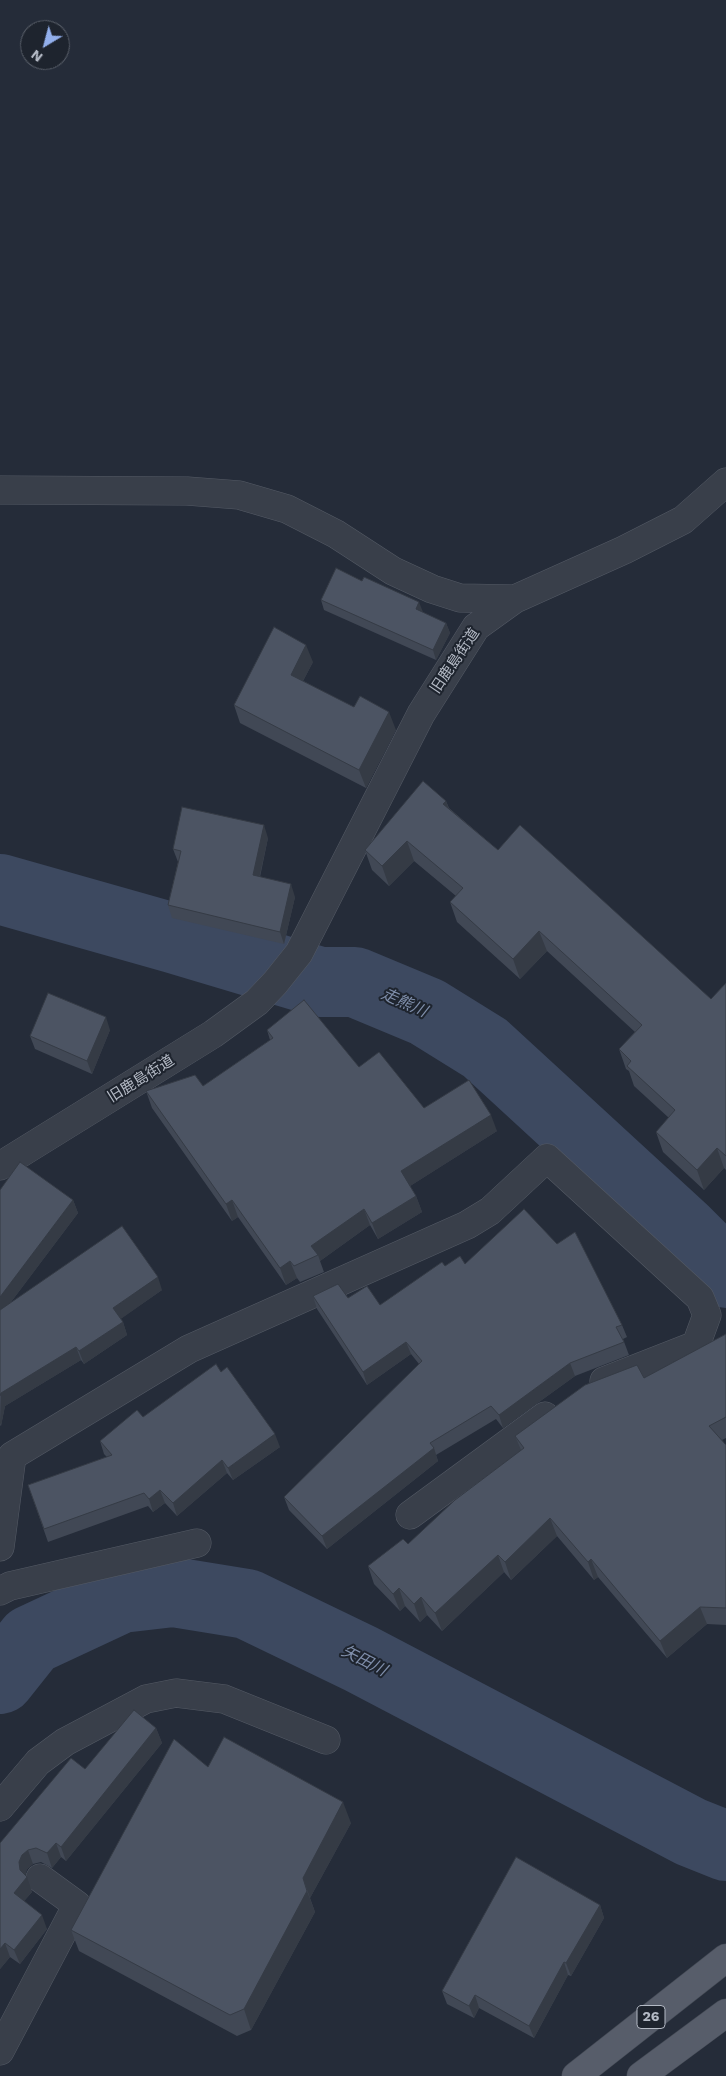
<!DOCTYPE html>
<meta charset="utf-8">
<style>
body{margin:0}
#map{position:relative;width:726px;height:2076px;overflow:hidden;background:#252c39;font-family:"Work Sans",sans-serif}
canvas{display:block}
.north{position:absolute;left:20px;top:20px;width:50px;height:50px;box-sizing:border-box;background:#1e242e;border:1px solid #5a606a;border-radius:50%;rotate:217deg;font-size:14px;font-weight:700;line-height:20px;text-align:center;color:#b4bac5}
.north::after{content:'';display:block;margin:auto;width:18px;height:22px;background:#92afec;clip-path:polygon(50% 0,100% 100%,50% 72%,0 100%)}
</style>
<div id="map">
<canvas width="726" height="2076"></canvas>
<div class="north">N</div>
</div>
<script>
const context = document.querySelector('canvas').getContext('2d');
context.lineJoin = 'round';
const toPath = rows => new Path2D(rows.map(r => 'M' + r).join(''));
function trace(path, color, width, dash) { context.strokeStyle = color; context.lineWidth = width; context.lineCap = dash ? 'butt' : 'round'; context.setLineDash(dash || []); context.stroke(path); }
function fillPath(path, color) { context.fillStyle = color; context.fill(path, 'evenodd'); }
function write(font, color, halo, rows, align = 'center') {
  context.font = font + ' "Work Sans","Noto Sans JP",sans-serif'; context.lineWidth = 4; context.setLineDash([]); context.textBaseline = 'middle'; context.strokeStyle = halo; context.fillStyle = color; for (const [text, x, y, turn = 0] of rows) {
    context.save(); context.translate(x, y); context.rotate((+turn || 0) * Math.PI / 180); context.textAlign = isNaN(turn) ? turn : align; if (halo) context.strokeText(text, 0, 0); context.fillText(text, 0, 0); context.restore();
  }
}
trace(toPath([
 [0,889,173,938,320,982,355,982,427,1012,485,1048,684,1231,726,1273],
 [0,1679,31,1640,121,1598,173,1592,247,1604,361,1659,691,1832,726,1846]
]), '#3d4960', 70);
const minor = toPath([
 [0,490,187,491,239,495,287,509,336,534,393,571,432,589,460,598,515,599],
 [0,1166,213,1034,257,1002,275,983,299,953,421,714,476,627,515,599,624,550,683,520,726,482],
 [410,1515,545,1416],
 [0,1547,12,1456,189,1349,467,1225,490,1211,547,1158,700,1298,707,1315,696,1345,604,1381],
 [0,1591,10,1586,197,1543],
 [0,1807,38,1762,65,1742,146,1699,176,1693,224,1699,326,1740],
 [0,2051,77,1905,40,1878]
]);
const major = toPath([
 [576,2076,726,1958],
 [641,2076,726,2013]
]);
trace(minor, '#545a65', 29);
trace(major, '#424853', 29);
trace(minor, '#393f4a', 28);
trace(major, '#575d6a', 28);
fillPath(toPath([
 [321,600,446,623,450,633,436,660,324,610],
 [313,662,303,681,396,730,366,788,240,723,234,705],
 [446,801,449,808,498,850,711,999,726,983,726,1170,724,1168,704,1190,663,1152,656,1132,669,1118,634,1086,629,1071,626,1069,619,1049,635,1032,547,951,520,979,457,922,450,902,456,896,414,861,389,886,372,870,365,850],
 [268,838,260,877,295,897,284,944,172,918,168,905,178,862,173,849],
 [110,1030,92,1074,35,1049,30,1036],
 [267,1030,359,1067,424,1108,497,1131,410,1186,416,1196,422,1212,378,1239,370,1225,320,1261,324,1272,300,1282,297,1278,286,1285,238,1217,232,1221,152,1108,146,1091,203,1086,270,1040],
 [0,1190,73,1200,78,1213,11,1302,162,1290,120,1319,123,1322,127,1335,84,1364,81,1360,5,1406,1,1426,0,1425],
 [465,1264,622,1325,627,1337,623,1339,629,1355,575,1376,503,1428,496,1419,436,1455,438,1461,327,1549,289,1510,284,1497,419,1364,411,1354,367,1385,317,1309,313,1296,348,1298,380,1305,445,1266],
 [726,1334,726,1438,722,1440,726,1445,726,1625,707,1624,667,1658,598,1577,594,1580,557,1536,511,1580,504,1572,442,1631,427,1615,420,1622,405,1606,400,1611,374,1584,368,1566,408,1544,521,1450,515,1436,644,1378],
 [143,1417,280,1447,233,1480,227,1473,177,1516,165,1503,153,1512,148,1506,48,1542,28,1485,107,1457,104,1454,100,1441],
 [156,1728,162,1743,66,1861,61,1857,52,1868,41,1862,33,1864,27,1869,25,1875,32,1892,24,1901,47,1929,20,1964,10,1957,0,1969,0,1843,85,1769],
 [208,1767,351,1823,310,1898,315,1912,251,2030,237,2036,79,1951,71,1930],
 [600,1905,604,1918,571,1976,568,1975,534,2038,479,2008,474,2018,447,2004,442,1991]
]), '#414855');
fillPath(toPath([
 [419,602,423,612,416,609],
 [446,623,450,633,436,660,433,650],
 [306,645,313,662,297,692,291,675],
 [389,712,396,730,366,788,359,770],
 [446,801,453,821,443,804],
 [264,825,268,838,257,888,253,875],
 [407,841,414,861,389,886,382,866],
 [291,884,295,897,284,944,280,932],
 [539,931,547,951,520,979,513,959],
 [106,1017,110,1030,92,1074,87,1061],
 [491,1115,497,1131,407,1188,401,1171],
 [717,1148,724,1168,704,1190,697,1170],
 [416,1196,422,1212,378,1239,372,1223],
 [73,1200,78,1213,2,1314,0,1309,0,1297],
 [232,1200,238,1217,232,1221,226,1204],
 [364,1209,370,1225,320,1261,318,1255,311,1246],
 [290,1261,297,1278,286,1285,280,1268],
 [158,1277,162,1290,118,1321,113,1308],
 [123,1322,127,1335,84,1364,79,1351],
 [406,1342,411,1354,367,1385,363,1372],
 [76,1347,81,1360,5,1406,1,1426,0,1423,1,1393],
 [570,1363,575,1376,503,1428,499,1415],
 [275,1434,280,1447,233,1480,228,1468],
 [434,1448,438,1461,327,1549,322,1536],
 [222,1460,227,1473,177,1516,173,1503],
 [160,1490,165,1503,153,1512,149,1499],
 [550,1518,557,1536,511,1580,505,1562],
 [498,1555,504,1572,442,1631,435,1613],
 [591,1559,598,1577,594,1580,588,1562],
 [399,1588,405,1606,400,1611,393,1594],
 [421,1597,427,1615,420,1622,414,1604],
 [700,1607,707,1624,667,1658,660,1641],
 [156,1728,162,1743,66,1861,61,1847],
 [343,1802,351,1823,310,1898,303,1878],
 [56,1843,61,1857,52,1868,47,1853],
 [28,1850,33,1864,27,1869,25,1876,27,1877,32,1892,19,1907,14,1893,20,1870,19,1862,22,1855],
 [307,1891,315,1912,251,2030,244,2009],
 [600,1905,604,1918,571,1976,566,1963],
 [42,1915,47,1929,20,1964,14,1950],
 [5,1943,10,1957,0,1969,0,1949],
 [564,1962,568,1975,534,2038,529,2026],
 [475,1995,479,2008,474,2018,469,2006]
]), '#353b45');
const building = toPath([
 [336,568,362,581,364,577,419,602,416,609,446,623,433,650,321,600,336,568],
 [274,627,306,645,291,675,354,707,360,696,389,712,359,770,234,705,274,627],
 [423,781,446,801,443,804,498,850,520,825,711,999,726,983,726,1156,717,1148,697,1170,656,1132,675,1110,627,1066,631,1061,619,1049,642,1025,539,931,513,959,450,902,463,888,407,841,382,866,365,850,423,781],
 [182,807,264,825,253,875,291,884,280,932,168,905,181,851,173,849,182,807],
 [48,993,106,1017,87,1061,30,1036,48,993],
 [304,1000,359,1067,379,1052,424,1108,469,1080,491,1115,401,1171,416,1196,372,1223,364,1209,311,1246,318,1255,294,1266,290,1261,280,1268,232,1200,226,1204,146,1091,195,1075,203,1086,273,1038,267,1030,304,1000],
 [20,1162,73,1200,0,1297,0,1190,20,1162],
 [524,1209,557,1244,575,1232,622,1325,616,1327,624,1342,570,1363,499,1415,491,1406,430,1443,434,1448,322,1536,284,1497,422,1361,406,1342,363,1372,313,1296,338,1284,348,1298,367,1286,380,1305,442,1262,445,1266,460,1256,465,1264,524,1209],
 [122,1226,158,1277,113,1308,123,1322,79,1351,76,1347,1,1393,0,1396,0,1310,122,1226],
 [726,1334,726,1417,709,1426,726,1445,726,1608,700,1607,660,1641,591,1559,588,1562,550,1518,505,1562,498,1555,435,1613,421,1597,414,1604,399,1588,393,1594,368,1566,403,1539,408,1544,455,1500,524,1448,515,1436,585,1385,637,1365,644,1378,726,1334],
 [216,1364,221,1372,227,1367,275,1434,228,1468,222,1460,173,1503,160,1490,149,1499,144,1493,44,1529,28,1485,112,1455,100,1441,137,1410,143,1417,216,1364],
 [134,1710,156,1728,61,1847,56,1843,47,1853,36,1848,28,1850,22,1855,19,1862,20,1870,27,1877,14,1893,42,1915,14,1950,5,1943,0,1949,0,1843,71,1758,85,1769,134,1710],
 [224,1737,343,1802,303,1878,307,1891,244,2009,230,2015,71,1930,174,1739,208,1767,224,1737],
 [516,1857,600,1905,566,1963,564,1962,529,2026,475,1995,469,2006,442,1991,516,1857]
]);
fillPath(building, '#4c5463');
trace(building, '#353b45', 1);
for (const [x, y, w] of [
 [651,2017,28]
]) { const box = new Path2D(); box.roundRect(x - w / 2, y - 11.5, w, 23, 4); context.fillStyle = '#1e242e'; context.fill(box); trace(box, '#b4bac5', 1); }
write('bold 14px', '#b4bac5', null, [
 ["26",651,2017]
]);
write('15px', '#b4bac5', '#1e242e', [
 ["旧鹿島街道",455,661,-56],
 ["旧鹿島街道",141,1079,-32]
]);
write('italic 16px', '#7f8eaa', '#1e242e', [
 ["走熊川",404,1003,24],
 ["矢田川",364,1661,27]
]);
</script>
